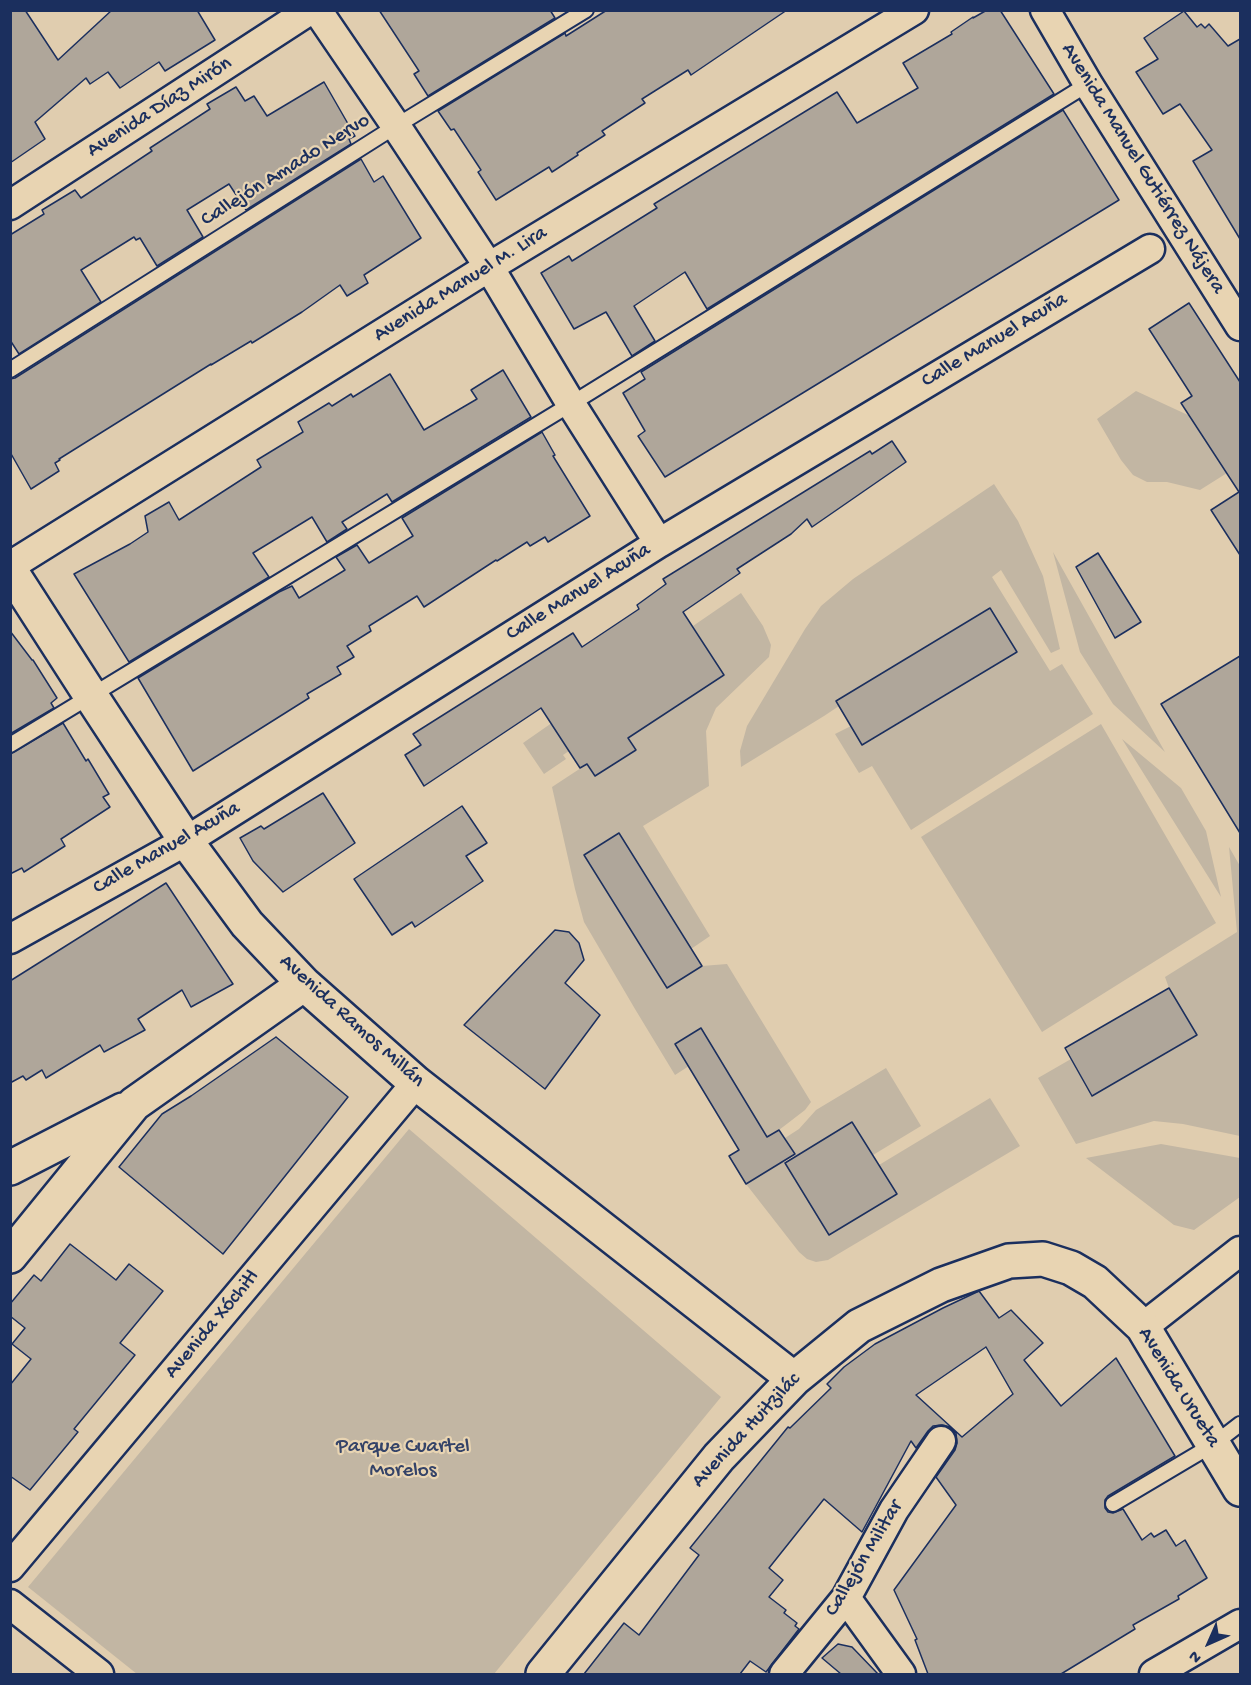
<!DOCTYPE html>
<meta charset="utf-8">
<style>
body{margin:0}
#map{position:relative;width:1251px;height:1685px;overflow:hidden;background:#e0cdaf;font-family:"Gochi Hand",sans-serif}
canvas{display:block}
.frame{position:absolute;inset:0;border:12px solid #1b2f5e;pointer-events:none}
.north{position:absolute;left:1179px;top:1613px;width:60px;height:60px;-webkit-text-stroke:4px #e8d4b2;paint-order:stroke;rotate:225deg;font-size:16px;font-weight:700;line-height:24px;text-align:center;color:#1b2f5e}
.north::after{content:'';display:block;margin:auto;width:21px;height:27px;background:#1b2f5e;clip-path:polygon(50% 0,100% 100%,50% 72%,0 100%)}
</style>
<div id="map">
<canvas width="1251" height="1685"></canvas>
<div class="frame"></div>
<div class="north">N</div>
</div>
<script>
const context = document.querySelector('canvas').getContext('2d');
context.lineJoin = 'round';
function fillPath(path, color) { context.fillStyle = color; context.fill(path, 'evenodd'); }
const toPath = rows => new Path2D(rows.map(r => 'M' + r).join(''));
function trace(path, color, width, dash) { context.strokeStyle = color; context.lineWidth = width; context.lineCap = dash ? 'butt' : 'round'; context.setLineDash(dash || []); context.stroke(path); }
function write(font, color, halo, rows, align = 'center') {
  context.font = font + ' "Gochi Hand",sans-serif'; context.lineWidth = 4.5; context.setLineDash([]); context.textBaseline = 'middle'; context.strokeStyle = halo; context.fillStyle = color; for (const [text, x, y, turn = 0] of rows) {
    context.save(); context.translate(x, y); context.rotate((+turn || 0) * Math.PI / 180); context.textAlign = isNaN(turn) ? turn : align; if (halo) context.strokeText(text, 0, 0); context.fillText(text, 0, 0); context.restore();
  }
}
fillPath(toPath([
 [1136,391,1190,416,1227,473,1200,490,1167,482,1147,482,1133,475,1121,460,1097,419],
 [994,484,1018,521,1043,576,1060,649,1051,653,1001,570,992,577,1050,671,1062,664,1093,714,911,830,872,766,859,773,835,734,851,726,863,745,1017,652,990,608,836,701,839,706,824,716,741,767,740,751,747,726,805,629,821,606,853,579],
 [1053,552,1165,752,1113,704,1080,652],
 [741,593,763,626,771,645,769,657,716,708,706,731,709,786,643,826,710,936,691,949,619,834,584,855,666,987,702,966,727,964,811,1102,805,1110,779,1130,767,1137,701,1028,675,1044,689,1066,675,1075,635,1009,584,922,575,889,552,787,587,764,595,776,635,750,559,736,569,751,563,755,566,759,544,774,523,743,635,665,667,713,724,676,693,626],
 [1101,724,1216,923,1042,1032,921,837],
 [1122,739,1181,788,1206,831,1221,897],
 [1229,847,1240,866,1240,1136,1183,1124,1154,1121,1076,1144,1038,1078,1071,1059,1093,1096,1197,1035,1169,988,1165,977,1237,932],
 [886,1068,921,1126,873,1155,852,1122,795,1156,785,1138,799,1129,816,1110],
 [990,1098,1020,1146,828,1260,816,1262,807,1259,799,1252,746,1184,784,1161,829,1235,897,1194,879,1165],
 [409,1129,721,1397,494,1674,137,1674,28,1587],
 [1161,1144,1240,1158,1240,1197,1194,1230,1174,1225,1086,1158]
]), '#c2b6a3');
const building = toPath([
 [10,10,25,10,58,60,112,10,197,10,215,40,165,71,159,62,120,88,108,72,90,84,86,78,35,122,45,139,10,163,10,10],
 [379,10,550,10,555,18,428,96,414,74,419,71,379,10],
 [607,10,787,10,691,75,688,70,642,99,645,103,602,131,605,135,577,153,578,155,552,172,549,167,496,200,478,172,481,170,454,129,451,130,438,111,565,33,566,36,607,10],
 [987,10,1000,10,1054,94,707,309,685,272,634,306,655,341,632,356,606,312,574,329,541,273,569,256,572,261,657,208,654,204,837,92,857,123,918,88,903,63,952,34,951,32,973,17,973,18,987,10],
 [1184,11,1197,27,1201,24,1205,28,1209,24,1228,46,1240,39,1240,239,1193,161,1212,150,1180,104,1163,114,1136,72,1158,59,1144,38,1184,11],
 [324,82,355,136,349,139,351,144,246,210,229,184,187,210,203,237,157,266,140,238,136,240,134,237,81,270,101,302,19,354,10,340,10,235,44,214,42,210,75,190,81,198,152,151,150,148,210,109,207,104,236,87,245,101,254,96,267,116,324,82],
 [1063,110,1119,200,665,477,638,436,645,431,623,393,645,379,641,372,1063,110],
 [361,159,374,182,383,176,421,238,364,275,368,283,347,296,340,285,302,312,252,343,251,341,211,365,211,364,59,459,60,460,55,463,59,471,31,489,10,452,10,379,15,378,361,159],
 [1189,303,1240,382,1240,555,1211,510,1239,492,1181,403,1192,396,1149,329,1189,303],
 [503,370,531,417,392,502,387,494,342,522,347,529,327,542,312,517,253,553,269,577,129,662,74,574,130,544,148,532,145,516,169,502,179,520,261,467,257,460,303,432,298,422,329,403,332,406,351,394,353,397,390,374,424,430,477,399,471,390,503,370],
 [542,432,555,455,553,456,590,516,548,542,545,537,530,546,527,542,497,561,496,560,424,607,417,596,369,626,371,631,347,646,354,657,337,667,341,674,307,694,309,698,193,771,138,678,279,592,292,586,299,598,345,570,336,557,357,545,369,563,413,536,402,518,542,432],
 [892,441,906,462,812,527,807,519,791,534,737,569,740,573,683,612,724,675,628,738,636,750,595,776,587,764,580,768,541,708,424,786,405,755,421,745,413,734,573,633,582,647,639,609,637,605,666,584,663,579,870,451,872,454,892,441],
 [1098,553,1141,622,1115,638,1076,567,1098,553],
 [990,608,1017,652,862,745,836,701,990,608],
 [10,631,32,660,33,660,57,698,51,703,54,708,10,734,10,631],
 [1240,656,1240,833,1161,704,1240,656],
 [63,723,86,761,88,759,109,794,103,797,110,807,61,839,65,846,24,872,22,868,10,874,10,754,63,723],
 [323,793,355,843,283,892,253,861,240,838,261,826,264,829,323,793],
 [462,806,487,843,466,856,483,881,415,927,412,922,392,935,354,879,462,806],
 [619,833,702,966,667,988,584,855,619,833],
 [166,883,233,984,191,1007,182,990,138,1019,145,1030,104,1052,100,1045,46,1078,42,1070,26,1080,23,1076,10,1083,10,981,166,883],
 [555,930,569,932,579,943,584,960,565,983,600,1015,545,1089,464,1025,555,930],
 [1169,988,1197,1035,1092,1096,1065,1048,1169,988],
 [701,1028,767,1137,779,1130,795,1154,746,1184,729,1156,739,1150,675,1044,701,1028],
 [276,1037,348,1097,223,1254,119,1167,162,1114,191,1096,276,1037],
 [852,1122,897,1194,829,1235,785,1163,852,1122],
 [70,1244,116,1280,129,1264,163,1291,120,1343,135,1355,74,1429,78,1432,30,1490,10,1476,10,1385,31,1359,12,1344,25,1328,10,1316,10,1304,34,1275,41,1281,70,1244],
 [979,1291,999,1318,1011,1310,1043,1343,1024,1360,1061,1406,1116,1358,1175,1456,1108,1496,1105,1500,1105,1508,1108,1512,1113,1513,1123,1509,1142,1540,1151,1533,1154,1537,1166,1530,1176,1546,1185,1540,1207,1578,1178,1596,1179,1599,1133,1625,1135,1629,1061,1674,928,1674,915,1640,917,1639,894,1590,956,1505,936,1477,955,1450,957,1443,956,1433,950,1427,942,1425,933,1426,928,1431,916,1448,911,1441,862,1532,824,1499,769,1568,783,1580,769,1597,786,1610,784,1613,797,1623,795,1626,799,1629,766,1672,750,1661,740,1674,584,1674,624,1623,639,1635,699,1555,690,1548,788,1427,790,1428,831,1388,827,1384,844,1367,875,1344,943,1308,979,1291],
 [986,1347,1013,1394,962,1437,916,1395,986,1347],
 [838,1644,852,1647,878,1674,841,1674,822,1658,838,1644]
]);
fillPath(building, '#afa69a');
trace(building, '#1b2f5e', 1.5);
const lane = toPath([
 [10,370,396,126,586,10],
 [10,745,571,404,1088,84],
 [1113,1504,1214,1444,1240,1424]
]);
const street = toPath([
 [317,10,396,126,489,267,571,404,659,543],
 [1045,10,1088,84,1240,326],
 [10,205,310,10],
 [10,566,489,267,914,10],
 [10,939,186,841,659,543,1150,249],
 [1143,1327,1240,1251],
 [10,1567,416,1083],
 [846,1598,901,1674],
 [10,1604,99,1674],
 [784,1674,846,1598,894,1510,941,1441],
 [1154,1674,1240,1624]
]);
const secondary = toPath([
 [10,570,91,696,186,841,247,924,304,984,416,1083,794,1379],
 [10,1168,123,1110],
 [10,1256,134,1104,304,984],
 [543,1674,719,1457,794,1379,859,1326,941,1285,1009,1261,1043,1259,1071,1268,1095,1282,1143,1327,1240,1489]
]);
trace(lane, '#1b2f5e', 18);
trace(street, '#1b2f5e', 33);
trace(secondary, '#1b2f5e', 38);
trace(lane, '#e8d4b2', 14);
trace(street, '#e8d4b2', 28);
trace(secondary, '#e8d4b2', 33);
write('21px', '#1b2f5e', '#e8d4b2', [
 ["Avenida Díaz Mirón",160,108,-33],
 ["Avenida Manuel Gutiérrez Nájera",1142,169,58],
 ["Callejón Amado Nervo",286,171,-32],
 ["Avenida Manuel M. Lira",461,285,-32],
 ["Calle Manuel Acuña",995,341,-31],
 ["Calle Manuel Acuña",579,593,-32],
 ["Calle Manuel Acuña",167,849,-30],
 ["Avenida Ramos Millán",351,1022,42],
 ["Avenida Xóchitl",213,1325,-50],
 ["Avenida Urueta",1178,1388,58],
 ["Avenida Huitzilác",747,1431,-47],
 ["Callejón Militar",865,1559,-59]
]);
write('21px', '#344368', '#e8d4b2', [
 ["Parque Cuartel",403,1448],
 ["Morelos",403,1472]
]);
</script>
